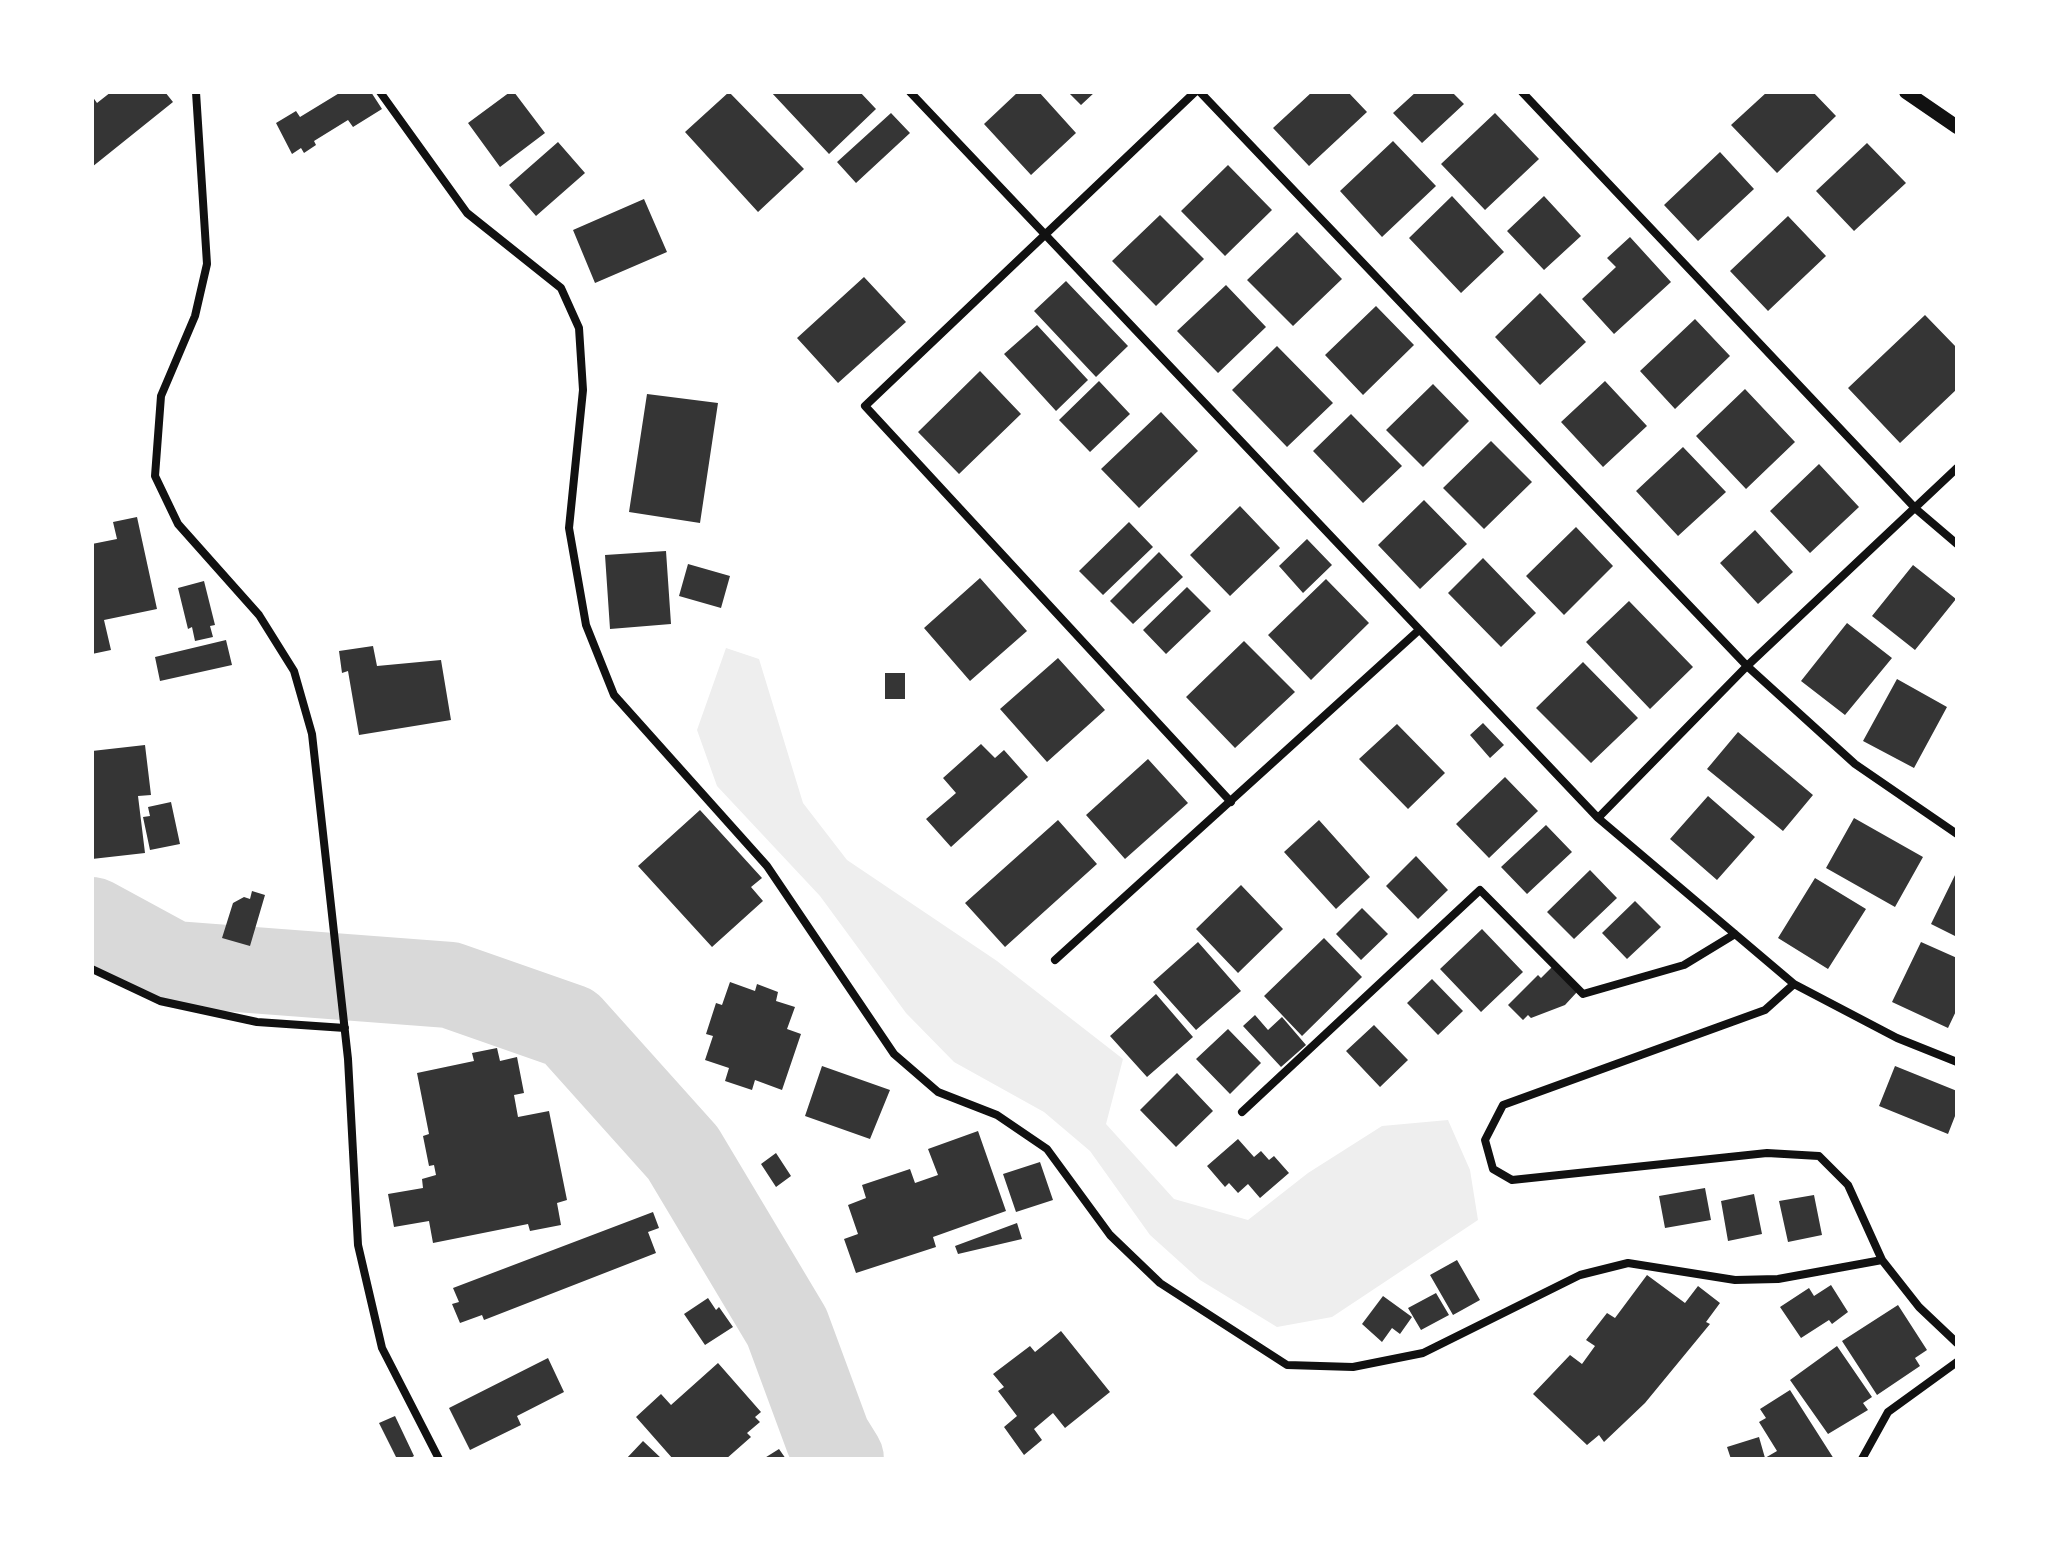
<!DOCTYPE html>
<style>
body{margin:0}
#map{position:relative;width:2049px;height:1551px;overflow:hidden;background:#fff;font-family:"Source Sans 3",sans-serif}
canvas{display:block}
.frame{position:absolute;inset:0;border:94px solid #fff;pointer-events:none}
</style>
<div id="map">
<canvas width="2049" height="1551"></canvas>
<div class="frame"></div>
</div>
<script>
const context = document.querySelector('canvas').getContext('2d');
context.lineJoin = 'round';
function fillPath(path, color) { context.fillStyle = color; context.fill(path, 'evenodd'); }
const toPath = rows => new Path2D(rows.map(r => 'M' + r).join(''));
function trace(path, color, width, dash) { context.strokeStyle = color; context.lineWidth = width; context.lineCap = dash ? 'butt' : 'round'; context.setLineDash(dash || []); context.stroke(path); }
fillPath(toPath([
 [726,648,759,659,803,803,847,860,997,961,1123,1059,1106,1124,1174,1199,1248,1220,1308,1173,1382,1126,1448,1120,1470,1170,1478,1220,1332,1317,1277,1327,1200,1280,1150,1235,1090,1151,1044,1112,954,1062,906,1013,820,896,717,786,697,730]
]), '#eee');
trace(toPath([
 [92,920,173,964,450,985,570,1027,683,1153,787,1327,828,1438,841,1459]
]), '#d9d9d9', 86);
fillPath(toPath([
 [111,92,165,92,173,102,92,167,92,96,97,103],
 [341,92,371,92,382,109,353,127,348,120,314,141,316,145,304,153,301,148,292,154,276,123,296,111,300,117],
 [510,92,514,92,545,133,500,167,468,123],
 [729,92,804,169,758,212,685,132],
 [771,92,860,92,876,109,829,154],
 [1018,92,1039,92,1076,133,1031,175,984,124],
 [1068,92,1095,92,1081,105],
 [1312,92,1348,92,1367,112,1309,166,1273,128],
 [1416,92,1452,92,1464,104,1422,143,1393,113],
 [1767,92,1813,92,1836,116,1777,173,1731,125],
 [891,113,910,133,856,183,837,162],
 [1495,113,1539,159,1485,210,1441,164],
 [1393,141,1436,186,1382,237,1340,191],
 [558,142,585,173,536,216,509,185],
 [1867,143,1906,183,1854,231,1816,191],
 [1720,152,1754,189,1698,241,1664,205],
 [1228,165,1272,210,1225,256,1181,211],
 [1452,196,1504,252,1461,293,1409,238],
 [1544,196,1581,236,1544,270,1507,231],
 [644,199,667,252,595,283,573,230],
 [1160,215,1204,259,1156,306,1112,261],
 [1788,216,1826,256,1768,311,1730,271],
 [1297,232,1342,279,1293,326,1247,280],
 [1630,237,1671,282,1614,334,1582,299,1616,267,1607,258],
 [864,277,906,322,838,383,797,338],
 [1066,281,1128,346,1096,377,1034,311],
 [1226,285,1266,327,1218,373,1177,331],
 [1540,293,1586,342,1540,385,1495,337],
 [1376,306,1414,345,1363,395,1325,355],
 [1925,315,1957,348,1957,389,1900,443,1848,388],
 [1695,319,1730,356,1675,409,1640,371],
 [1037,325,1088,380,1056,411,1004,354],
 [1277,346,1333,403,1287,447,1232,390],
 [980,371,1021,414,959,474,918,432],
 [1099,381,1130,414,1090,452,1059,420],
 [1605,381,1647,426,1603,467,1561,422],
 [1433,384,1469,421,1423,467,1386,430],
 [1745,389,1795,442,1746,489,1696,436],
 [647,394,718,403,700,523,629,512],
 [1161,412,1198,451,1139,508,1101,469],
 [1351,414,1402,466,1363,503,1313,451],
 [1491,441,1532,482,1484,529,1443,488],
 [1683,447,1726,492,1678,536,1636,491],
 [1819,464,1859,507,1810,553,1770,511],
 [1424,500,1467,544,1420,589,1378,545],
 [1240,506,1280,548,1230,596,1190,555],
 [137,517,157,609,104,620,111,650,92,654,92,544,117,539,113,522],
 [1129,522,1153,547,1103,595,1079,571],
 [1576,527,1613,566,1564,615,1526,576],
 [1755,530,1793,572,1758,604,1720,563],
 [1307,539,1332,565,1303,593,1279,566],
 [666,551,671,624,610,629,605,555],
 [1159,552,1183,577,1133,624,1110,601],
 [1483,558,1536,613,1501,647,1448,593],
 [688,564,730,576,721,608,679,596],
 [1913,565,1956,599,1915,650,1872,616],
 [980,578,1027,631,970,681,924,628],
 [1326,579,1369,623,1311,680,1268,635],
 [204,581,215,625,210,626,213,637,195,641,192,627,188,629,178,588],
 [1187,587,1211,611,1166,654,1143,630],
 [1629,601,1693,667,1650,709,1586,642],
 [1847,623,1892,658,1845,715,1801,681],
 [226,640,232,665,160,681,155,657],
 [1244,641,1295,692,1235,748,1186,697],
 [373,646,377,666,441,660,451,720,359,735,348,671,342,673,339,651],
 [1058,658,1105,710,1047,762,1000,709],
 [1583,662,1638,718,1591,763,1536,708],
 [885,673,905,673,905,699,885,699],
 [1897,679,1947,707,1914,768,1863,741],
 [1483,723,1504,745,1490,758,1470,735],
 [1397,724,1445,773,1408,809,1359,759],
 [1738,732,1813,795,1783,831,1707,769],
 [981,744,995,758,1004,750,1028,777,951,847,926,819,956,793,943,778],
 [145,745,151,795,138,796,145,853,92,859,92,751],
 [1148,759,1188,803,1125,859,1086,815],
 [1505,777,1538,811,1489,858,1456,824],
 [1708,796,1755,837,1717,880,1670,839],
 [171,802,180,844,150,850,143,817,150,816,148,807],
 [700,810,762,878,751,887,763,901,712,947,638,866],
 [1854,818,1923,857,1895,907,1826,868],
 [1058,820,1097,864,1005,947,965,903],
 [1319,820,1370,877,1336,909,1284,852],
 [1546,825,1572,852,1527,894,1501,867],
 [1416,856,1448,890,1418,919,1386,886],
 [1590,870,1617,898,1574,939,1547,912],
 [1957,871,1957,937,1931,924],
 [1815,878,1866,909,1828,969,1778,938],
 [1241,885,1283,929,1238,973,1196,929],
 [252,891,265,895,250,946,222,938,233,903,244,897,250,899],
 [1635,901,1661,927,1627,959,1602,933],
 [1362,908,1388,934,1361,960,1336,934],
 [1482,929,1523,972,1481,1012,1440,969],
 [1324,938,1362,977,1302,1036,1264,996],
 [1198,942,1241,991,1196,1030,1153,982],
 [1921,942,1957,958,1957,1009,1948,1028,1892,1002],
 [1552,967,1577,992,1565,1005,1531,1018,1528,1015,1523,1020,1508,1005,1538,975,1541,978],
 [1432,979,1463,1011,1438,1035,1407,1003],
 [730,982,755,991,757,984,778,992,776,1001,795,1007,787,1029,801,1034,782,1090,755,1080,752,1090,725,1081,729,1068,705,1060,713,1036,706,1034,716,1003,722,1005],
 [1156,994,1193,1037,1147,1077,1110,1036],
 [1255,1015,1268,1030,1282,1017,1306,1045,1281,1067,1243,1026],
 [1374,1025,1408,1060,1380,1087,1346,1051],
 [1228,1029,1261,1063,1230,1094,1196,1059],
 [497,1048,500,1061,517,1057,524,1093,514,1095,518,1117,549,1111,567,1200,557,1203,561,1225,530,1231,528,1224,433,1243,429,1221,394,1227,388,1194,423,1188,422,1179,436,1175,434,1165,429,1166,423,1136,429,1134,417,1073,474,1061,472,1053],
 [822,1066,890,1090,870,1139,805,1116],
 [1895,1066,1957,1091,1957,1111,1948,1134,1879,1106],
 [1177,1073,1213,1111,1176,1147,1140,1110],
 [978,1131,1006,1211,933,1237,936,1247,856,1273,844,1239,858,1234,848,1205,866,1198,862,1185,910,1169,915,1183,938,1175,928,1149],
 [1238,1139,1254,1157,1261,1151,1269,1160,1274,1156,1289,1173,1260,1198,1248,1184,1238,1193,1229,1183,1225,1187,1207,1166],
 [776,1153,791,1176,776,1187,761,1164],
 [1040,1162,1053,1200,1016,1212,1003,1174],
 [1705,1188,1711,1220,1665,1228,1659,1196],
 [1754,1194,1762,1234,1728,1241,1721,1201],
 [1814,1195,1822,1235,1788,1242,1779,1201],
 [653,1212,659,1228,648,1232,656,1253,484,1320,482,1315,460,1323,452,1304,459,1302,453,1288],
 [1017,1223,1022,1239,958,1254,955,1246],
 [1457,1260,1480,1300,1453,1315,1430,1275],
 [1647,1275,1685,1303,1698,1286,1720,1303,1706,1322,1710,1324,1645,1403,1604,1442,1599,1435,1587,1445,1533,1394,1570,1355,1582,1364,1595,1346,1586,1340,1607,1313,1615,1318],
 [1831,1285,1848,1312,1832,1324,1829,1320,1801,1338,1780,1307,1809,1288,1814,1296],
 [1436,1293,1449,1315,1421,1330,1408,1308],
 [1383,1296,1412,1317,1400,1334,1392,1328,1382,1342,1362,1324],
 [708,1298,716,1310,719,1307,733,1327,705,1345,684,1314],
 [1898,1305,1927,1350,1915,1358,1920,1366,1877,1395,1842,1341],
 [1061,1331,1110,1392,1065,1428,1053,1413,1034,1429,1042,1440,1024,1455,1004,1427,1017,1416,998,1391,1004,1387,993,1374,1030,1346,1035,1352],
 [1837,1346,1872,1397,1863,1403,1868,1410,1828,1434,1790,1380],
 [548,1358,564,1392,517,1416,521,1425,470,1450,449,1408],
 [718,1363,761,1412,755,1417,760,1422,747,1433,751,1437,726,1459,673,1459,636,1417,661,1394,671,1405],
 [1790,1390,1834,1459,1731,1459,1727,1447,1759,1437,1765,1458,1777,1451,1759,1422,1766,1418,1760,1409],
 [395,1416,414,1456,409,1459,397,1459,379,1423],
 [643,1441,662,1459,626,1459],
 [779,1449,786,1459,763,1459]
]), '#353535');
trace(toPath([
 [196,92,207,264,195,316,161,396,155,476,178,524,259,615,294,671,312,734,348,1059,358,1245,382,1348,439,1459],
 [380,92,467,213,561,288,579,328,583,390,569,528,586,625,614,695,767,866,894,1054,938,1092,997,1115,1047,1149,1110,1235,1160,1283,1287,1365,1353,1367,1423,1353,1580,1275,1628,1263,1735,1280,1778,1279,1882,1260],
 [910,92,1598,818,1794,984,1897,1038,1957,1062],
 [1195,92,865,406,1231,802],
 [1200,92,1747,666,1855,764,1957,834],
 [1522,92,1916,509,1957,544],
 [1598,818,1747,666,1957,468],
 [1055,960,1419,630],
 [92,969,160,1001,257,1022,345,1028],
 [1794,984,1765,1010,1503,1105,1485,1140,1493,1169,1512,1180,1767,1153,1819,1156,1848,1185,1882,1260,1919,1307,1957,1343],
 [1242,1112,1480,890,1583,994,1684,965,1735,934],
 [1862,1459,1888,1412,1957,1362]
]), '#111', 8);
trace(toPath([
 [1906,92,1957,127]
]), '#111', 14);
</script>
